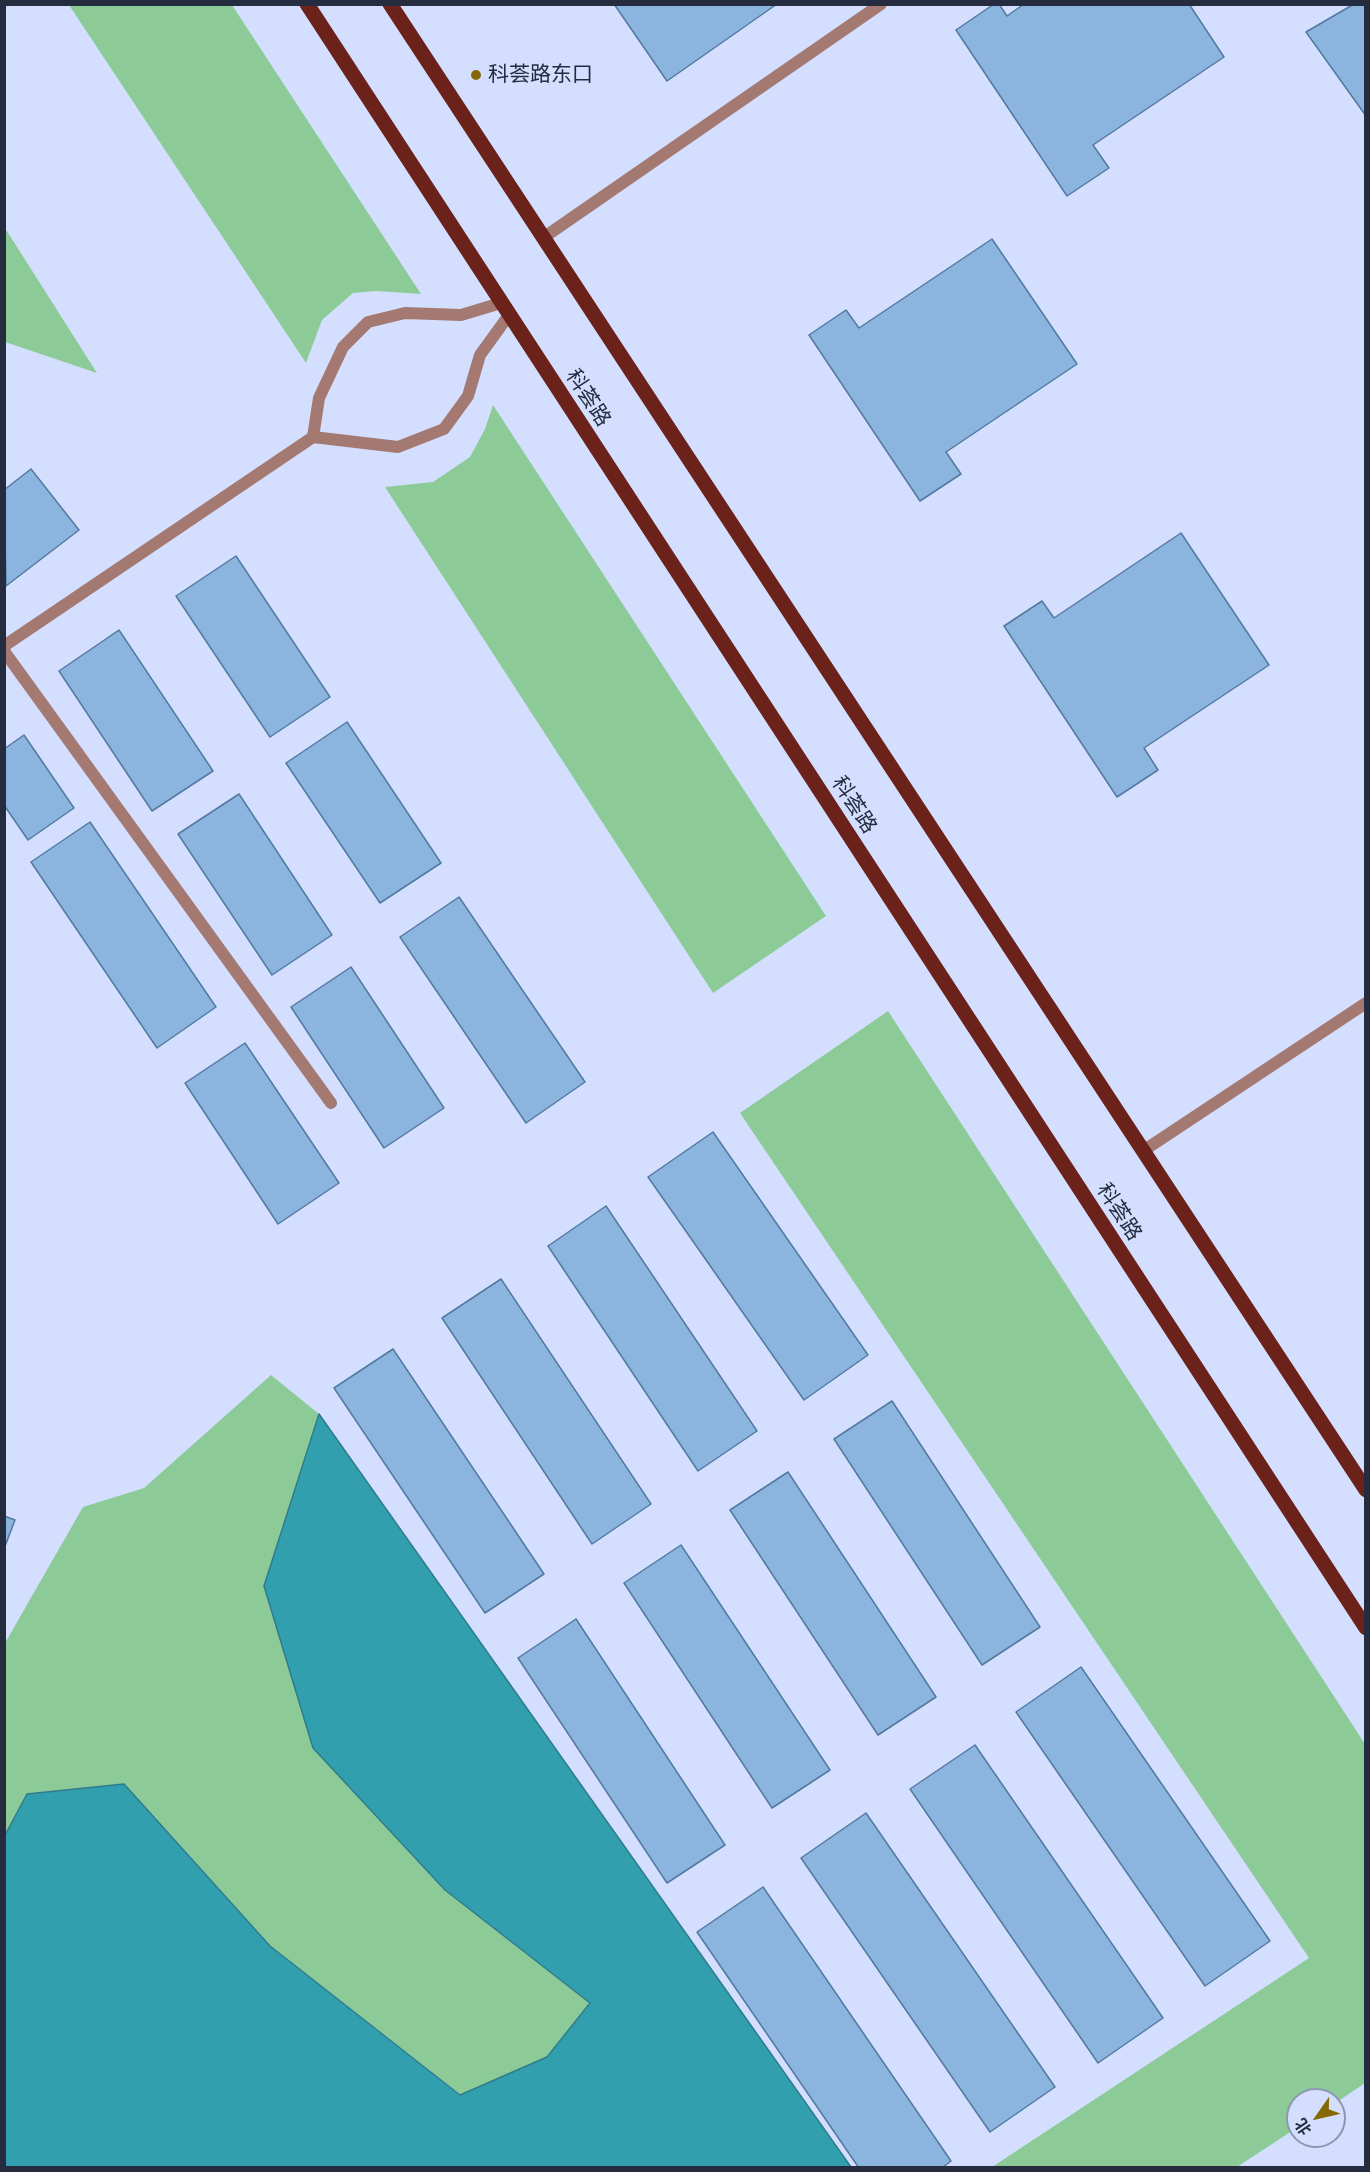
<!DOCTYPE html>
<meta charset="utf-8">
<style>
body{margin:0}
#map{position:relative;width:1370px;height:2172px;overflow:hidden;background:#d4dfff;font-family:Quicksand,"Noto Sans SC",sans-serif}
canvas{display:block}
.frame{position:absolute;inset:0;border:6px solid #252c3f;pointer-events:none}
.north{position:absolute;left:1286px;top:2088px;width:60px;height:60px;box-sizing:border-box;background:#d4dfff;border:2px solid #8e97b2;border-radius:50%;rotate:236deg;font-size:16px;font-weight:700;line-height:24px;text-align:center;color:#252c3f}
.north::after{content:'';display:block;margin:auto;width:21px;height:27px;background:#866904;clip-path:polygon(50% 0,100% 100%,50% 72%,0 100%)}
</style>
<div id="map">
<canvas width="1370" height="2172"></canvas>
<div class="frame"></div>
<div class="north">北</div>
</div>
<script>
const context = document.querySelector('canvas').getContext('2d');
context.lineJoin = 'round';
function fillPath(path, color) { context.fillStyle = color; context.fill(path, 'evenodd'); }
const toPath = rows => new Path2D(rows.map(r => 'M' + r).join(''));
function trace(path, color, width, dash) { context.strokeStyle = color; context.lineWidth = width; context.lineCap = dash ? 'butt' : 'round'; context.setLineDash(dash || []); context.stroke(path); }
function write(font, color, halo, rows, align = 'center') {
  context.font = font + ' Quicksand,"Noto Sans SC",sans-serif'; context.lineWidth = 6; context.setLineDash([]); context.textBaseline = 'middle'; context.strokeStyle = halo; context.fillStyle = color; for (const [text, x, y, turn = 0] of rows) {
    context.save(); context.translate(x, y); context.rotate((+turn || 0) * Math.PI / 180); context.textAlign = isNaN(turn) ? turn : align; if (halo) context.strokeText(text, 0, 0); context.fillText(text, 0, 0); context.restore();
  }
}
fillPath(toPath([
 [69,5,232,5,421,294,376,291,353,293,322,320,306,363],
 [5,228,97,373,5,342],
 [493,405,826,916,713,993,385,487,433,482,470,457,485,429],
 [888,1011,1365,1744,1365,2083,1334,2104,1334,2100,1298,2100,1298,2127,1237,2167,992,2167,1309,1958,740,1113],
 [271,1375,319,1414,264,1586,445,1890,590,2003,547,2057,461,2095,270,1946,124,1784,27,1794,5,1835,5,1643,83,1507,144,1488]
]), '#8ccb98');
const water = toPath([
 [319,1414,851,2167,5,2167,5,1835,27,1794,124,1784,270,1946,460,2095,547,2057,590,2003,445,1890,313,1748,264,1586,319,1414]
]);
fillPath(water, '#329faf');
trace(water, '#2e7c8d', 1.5);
const building = toPath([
 [614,4,777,4,667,81,614,4],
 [994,4,999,4,1007,16,1024,4,1189,4,1224,57,1093,145,1109,168,1067,196,956,30,994,4],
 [1354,4,1366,4,1366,116,1306,32,1354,4],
 [992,239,1077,364,946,452,961,474,920,501,809,335,846,310,859,328,992,239],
 [31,469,79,530,6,586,4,490,31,469],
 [1181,533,1269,665,1144,748,1158,770,1117,797,1004,626,1042,601,1054,618,1181,533],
 [236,556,330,697,270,737,176,596,236,556],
 [119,630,213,771,152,811,59,671,119,630],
 [347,722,441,863,380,903,286,763,347,722],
 [24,735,74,808,28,840,4,805,4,749,24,735],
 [239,794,332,935,272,975,178,834,239,794],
 [90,822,216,1007,157,1048,31,862,90,822],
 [459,897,585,1082,526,1123,400,937,459,897],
 [351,967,444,1108,384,1148,291,1007,351,967],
 [245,1043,339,1183,278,1224,185,1083,245,1043],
 [713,1132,868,1355,804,1400,648,1177,713,1132],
 [606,1206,757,1431,698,1471,548,1246,606,1206],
 [501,1279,651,1504,592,1544,442,1318,501,1279],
 [393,1349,544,1574,485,1613,334,1388,393,1349],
 [892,1401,1040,1627,982,1665,834,1439,892,1401],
 [788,1472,936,1697,878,1735,730,1510,788,1472],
 [4,1516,15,1520,4,1549,4,1516],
 [681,1545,830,1770,772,1808,624,1583,681,1545],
 [576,1619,725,1845,667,1883,518,1658,576,1619],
 [1081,1667,1270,1941,1205,1986,1016,1712,1081,1667],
 [975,1745,1163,2018,1098,2063,910,1789,975,1745],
 [866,1813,1055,2087,990,2132,801,1858,866,1813],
 [763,1887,951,2161,942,2168,859,2168,697,1932,763,1887]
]);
fillPath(building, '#8bb4de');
trace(building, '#5279a0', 1.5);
trace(toPath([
 [543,238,881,4],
 [313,437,319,398,343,347,368,322,405,313,461,315,501,303],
 [4,646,313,437,398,447,444,429,468,396,480,355,509,315],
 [4,651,331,1103],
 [1143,1151,1366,1003]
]), '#a47972', 12);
trace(toPath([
 [307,4,1366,1628],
 [390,4,1366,1490]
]), '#6a221a', 15);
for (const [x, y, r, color] of [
 [476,75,6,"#866904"]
]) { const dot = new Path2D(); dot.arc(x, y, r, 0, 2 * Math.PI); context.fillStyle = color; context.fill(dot); trace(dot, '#d4dfff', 2); }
write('21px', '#252c3f', '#d4dfff', [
 ["科荟路东口",488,75]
], 'left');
write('21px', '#252c3f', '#d4dfff', [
 ["科荟路",588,398,57],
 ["科荟路",854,805,57],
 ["科荟路",1119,1212,57]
]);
</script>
